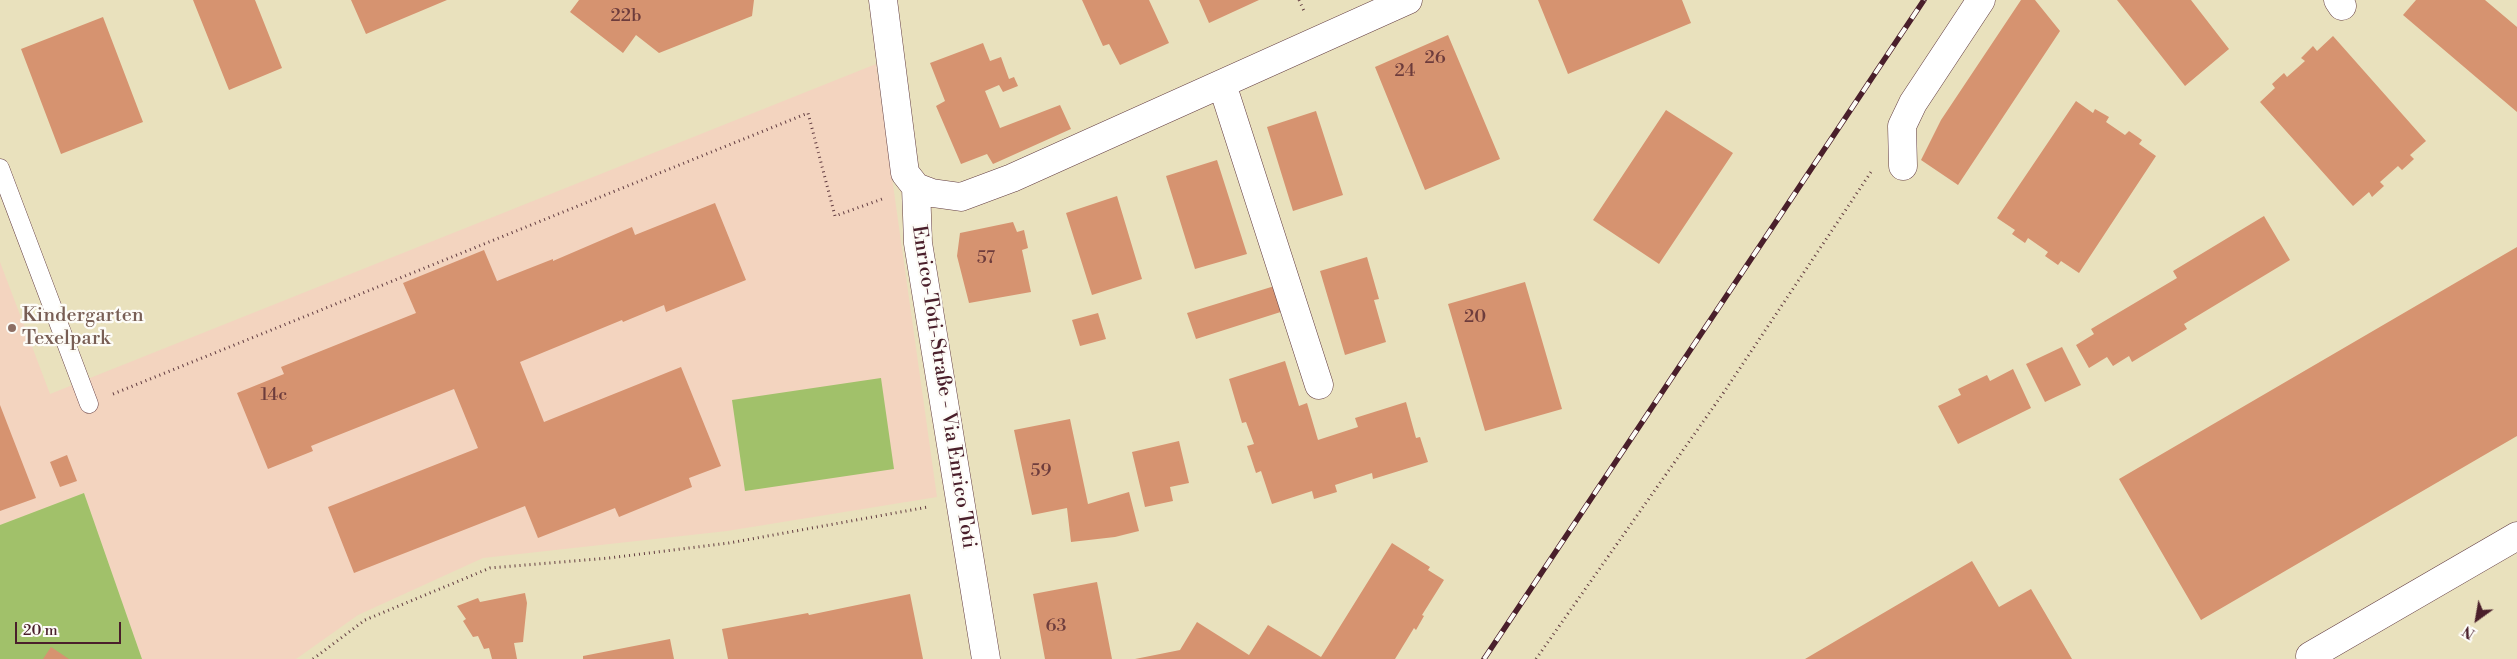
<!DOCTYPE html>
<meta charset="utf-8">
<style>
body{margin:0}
#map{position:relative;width:2517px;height:659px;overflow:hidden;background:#e9e1bd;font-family:"Libre Bodoni",serif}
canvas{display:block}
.north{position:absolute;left:2452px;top:594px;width:50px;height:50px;-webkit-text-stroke:4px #fdfcf7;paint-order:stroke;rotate:212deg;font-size:14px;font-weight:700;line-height:20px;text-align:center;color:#4a1f2b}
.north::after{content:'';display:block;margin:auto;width:18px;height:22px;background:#4a1f2b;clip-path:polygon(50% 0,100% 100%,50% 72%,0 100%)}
.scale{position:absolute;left:15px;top:622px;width:106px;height:22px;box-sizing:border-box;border:2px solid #4a1f2b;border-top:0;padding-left:6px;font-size:15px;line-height:18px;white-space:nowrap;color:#4a1f2b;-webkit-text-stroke:4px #fdfcf7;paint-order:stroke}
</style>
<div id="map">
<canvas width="2517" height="659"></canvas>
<div class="north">N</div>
<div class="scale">20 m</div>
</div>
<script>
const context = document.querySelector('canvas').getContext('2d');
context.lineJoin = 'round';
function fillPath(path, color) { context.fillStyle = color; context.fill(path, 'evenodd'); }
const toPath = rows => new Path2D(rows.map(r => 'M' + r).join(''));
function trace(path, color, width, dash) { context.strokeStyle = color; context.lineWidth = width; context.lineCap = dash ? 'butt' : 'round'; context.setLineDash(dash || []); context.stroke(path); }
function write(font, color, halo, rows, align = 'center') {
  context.font = font + ' "Libre Bodoni",serif'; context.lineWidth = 4.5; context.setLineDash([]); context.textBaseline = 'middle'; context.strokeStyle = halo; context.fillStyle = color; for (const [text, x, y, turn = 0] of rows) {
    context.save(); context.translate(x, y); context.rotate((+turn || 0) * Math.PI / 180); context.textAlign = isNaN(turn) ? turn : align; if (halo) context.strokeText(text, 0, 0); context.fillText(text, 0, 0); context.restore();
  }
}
fillPath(toPath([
 [876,64,937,497,727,531,483,558,358,615,296,659,142,659,84,493,0,525,0,262,50,394]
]), '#f3d4bf');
fillPath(toPath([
 [881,378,894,469,745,491,732,400],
 [84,493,142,659,0,659,0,525]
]), '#a1c16a');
fillPath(toPath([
 [193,0,255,0,282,68,229,90],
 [351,0,447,0,366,34],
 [579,0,754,0,752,16,659,53,636,35,623,53,570,12],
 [1082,0,1149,0,1169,43,1120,65,1109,44,1103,46],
 [1199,0,1259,0,1209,23],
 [1538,0,1682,0,1691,23,1568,74],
 [2021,0,2035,0,2060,31,1958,185,1921,160,1941,120],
 [2117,0,2191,0,2229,49,2185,86],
 [2416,0,2485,0,2517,27,2517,112,2403,15],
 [103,17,143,122,61,154,21,49],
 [1448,35,1500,159,1425,190,1375,67],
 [2333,36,2426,141,2410,155,2414,159,2402,170,2398,166,2380,182,2384,186,2372,197,2369,192,2353,206,2260,102,2275,88,2272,84,2284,73,2287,77,2305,61,2301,58,2313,46,2317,51],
 [983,43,990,61,1001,57,1009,79,1014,77,1018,86,1003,92,999,85,985,91,1000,128,1060,105,1071,129,993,164,987,154,961,164,936,106,945,101,930,63],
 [2076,101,2093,113,2095,109,2109,117,2106,122,2125,135,2129,131,2142,140,2139,144,2156,156,2079,273,2061,261,2058,265,2045,256,2048,252,2028,238,2025,243,2012,234,2015,230,1997,218],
 [1666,110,1733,153,1659,264,1593,220],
 [1316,111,1343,195,1293,211,1267,127],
 [1217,160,1247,254,1195,269,1166,176],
 [1117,196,1142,279,1092,295,1066,213],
 [715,203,746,280,666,312,664,305,623,322,622,320,520,362,544,422,681,367,721,466,689,478,692,487,619,517,615,508,538,538,525,506,354,573,328,507,478,448,454,389,311,446,313,451,268,469,237,393,284,374,281,367,416,313,403,283,484,250,497,281,553,259,553,261,632,227,635,235],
 [2264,216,2290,260,2184,324,2187,329,2132,362,2129,356,2113,366,2107,357,2089,368,2076,345,2094,334,2091,329,2177,278,2173,271],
 [1013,222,1017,232,1024,230,1028,248,1022,250,1031,292,969,303,957,256,960,233],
 [2517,247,2517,436,2201,620,2119,479],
 [1367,257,1379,299,1374,300,1386,342,1345,355,1320,271],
 [1525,282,1562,409,1485,431,1448,304],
 [1281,284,1290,309,1196,339,1187,313],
 [1098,313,1106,339,1080,346,1072,320],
 [2062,347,2081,385,2045,402,2026,364],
 [1285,361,1299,406,1307,403,1318,440,1358,427,1355,418,1406,402,1416,438,1420,437,1428,462,1373,479,1372,473,1335,485,1337,492,1314,499,1312,491,1272,504,1261,471,1256,473,1247,446,1254,444,1246,422,1242,423,1229,379],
 [2013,369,2031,408,1958,444,1938,406,1961,395,1958,389,1987,375,1990,381],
 [0,405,36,498,0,511],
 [1070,419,1088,504,1129,492,1139,531,1115,537,1071,542,1067,508,1032,515,1014,430],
 [1179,441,1189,483,1170,487,1173,501,1145,507,1132,452],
 [67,455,77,481,60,487,50,462],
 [1392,543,1430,567,1428,570,1444,580,1422,615,1424,616,1416,630,1414,628,1395,659,1135,659,1180,650,1197,622,1249,655,1268,625,1321,657],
 [1972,561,1999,607,2031,589,2072,659,1805,659],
 [1097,582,1112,659,1045,659,1033,594],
 [525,593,527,603,523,642,514,643,517,659,492,659,489,648,484,649,478,636,473,637,463,621,466,619,457,606,478,598,480,602],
 [910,594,923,659,728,659,722,629,808,613,809,615],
 [670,639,674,659,583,659,583,656],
 [51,647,69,659,43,659]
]), '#d69370');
const service = toPath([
 [0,168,89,404]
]);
const minor = toPath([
 [883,0,905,173,916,187,918,243,986,659],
 [2338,0,2342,6],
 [1222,84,1319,385],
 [1903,166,1902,126,1913,103,1981,0],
 [916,187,932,193,961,197,1012,178,1408,0],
 [2311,659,2310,656,2517,536]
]);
trace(service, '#623c41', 19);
trace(minor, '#623c41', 29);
trace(toPath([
 [1299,0,1304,11],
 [113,394,808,113,835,216,885,198],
 [313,659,365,620,490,568,609,558,729,543,928,507],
 [1536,659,1724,392,1871,172]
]), '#623c41', 3, [1, 4]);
trace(service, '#fff', 18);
trace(minor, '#fff', 28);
const rail = toPath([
 [1484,659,1924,0]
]);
trace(rail, '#4a1f2b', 5.5);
trace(rail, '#fdfcf7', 4, [11]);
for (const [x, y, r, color] of [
 [12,328,5,"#8d6e63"]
]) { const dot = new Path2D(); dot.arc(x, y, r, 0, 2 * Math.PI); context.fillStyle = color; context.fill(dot); trace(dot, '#fdfcf7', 2); }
write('18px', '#6d3c3c', null, [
 ["22b",626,17],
 ["26",1435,59],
 ["24",1405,72],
 ["57",986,259],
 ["20",1475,318],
 ["14c",274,396],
 ["59",1041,472],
 ["63",1056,627]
]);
write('20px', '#785e54', '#fdfcf7', [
 ["Kindergarten",22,316],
 ["Texelpark",22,339]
], 'left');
write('20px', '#4a1f2b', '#fdfcf7', [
 ["Enrico-Toti-Straße - Via Enrico Toti",943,387,81]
]);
</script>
